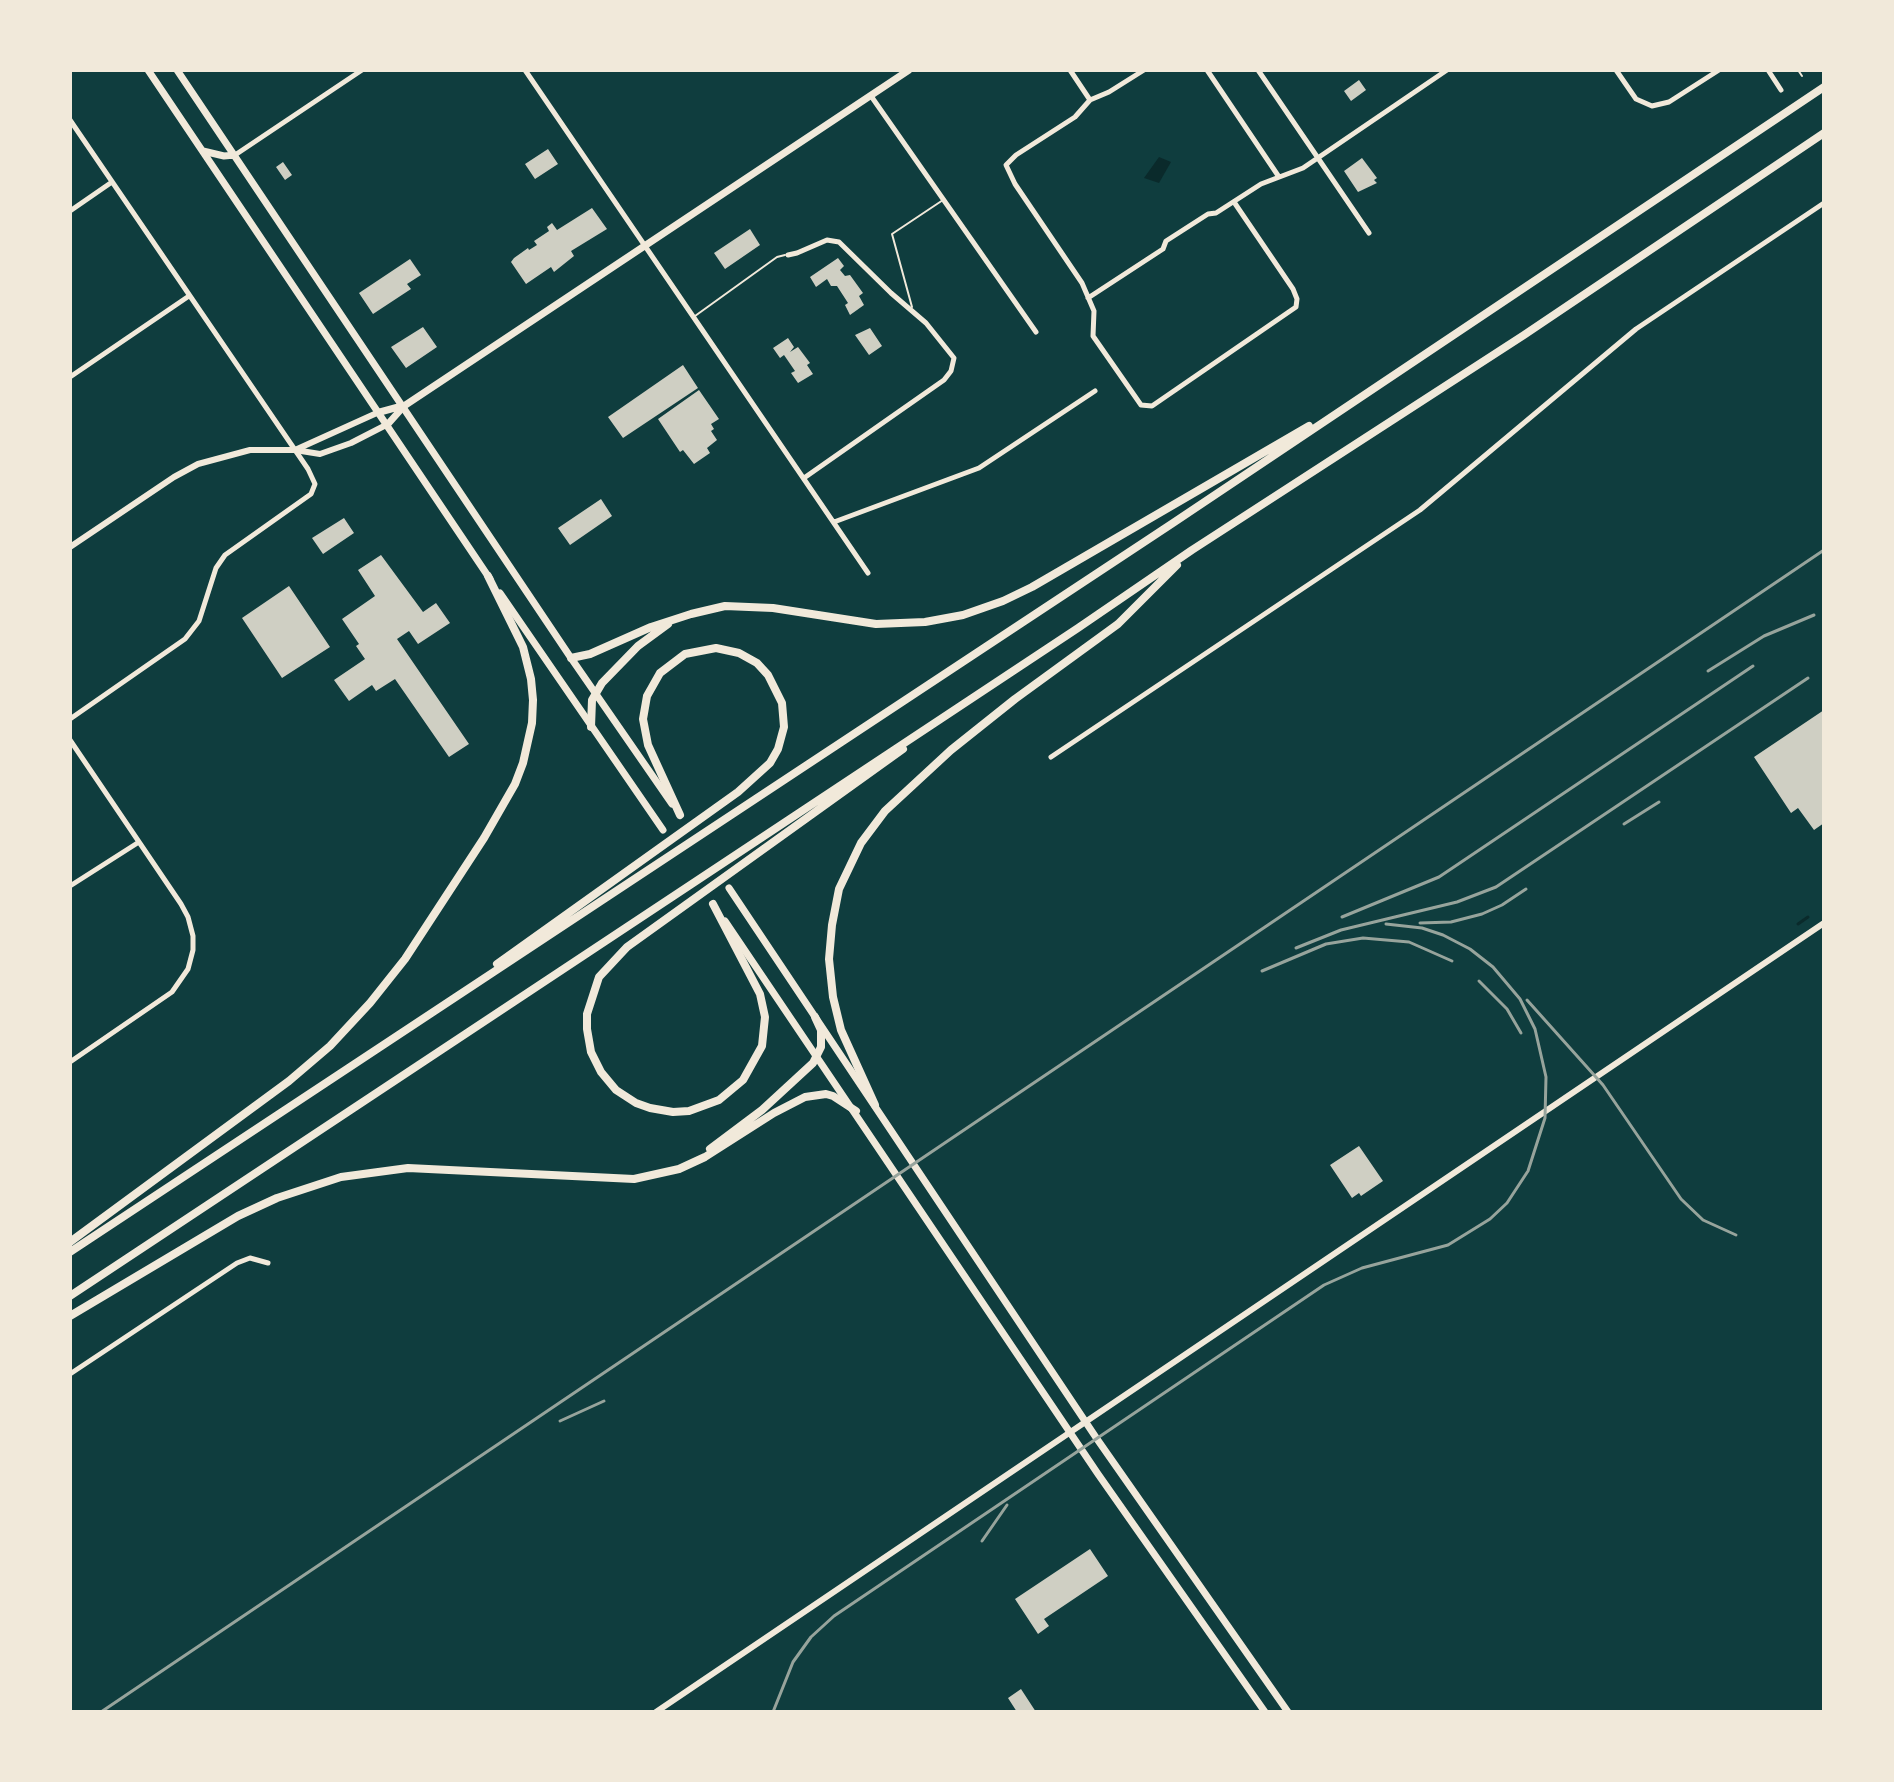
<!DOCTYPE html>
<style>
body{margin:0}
#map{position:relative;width:1894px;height:1782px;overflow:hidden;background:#0f3d3e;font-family:"PT Serif",serif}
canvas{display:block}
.frame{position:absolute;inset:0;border:72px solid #f1e9da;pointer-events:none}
</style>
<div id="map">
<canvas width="1894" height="1782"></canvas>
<div class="frame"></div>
</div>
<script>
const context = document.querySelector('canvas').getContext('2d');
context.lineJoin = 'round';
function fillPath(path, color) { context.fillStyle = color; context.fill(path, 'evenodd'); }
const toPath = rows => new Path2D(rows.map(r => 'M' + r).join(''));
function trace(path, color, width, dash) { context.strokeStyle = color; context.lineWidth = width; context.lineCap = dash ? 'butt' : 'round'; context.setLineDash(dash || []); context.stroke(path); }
fillPath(toPath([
 [1159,157,1171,162,1159,183,1144,178]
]), '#0a2a2b');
trace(toPath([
 [1798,924,1808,917]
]), '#0a2a2b', 3);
fillPath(toPath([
 [1359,80,1366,90,1351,101,1344,91],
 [548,149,558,164,535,179,525,164],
 [1362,158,1377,178,1374,180,1377,183,1358,192,1344,171],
 [283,162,292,175,285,180,276,167],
 [592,208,607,229,571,251,574,256,554,272,551,267,526,284,511,262,514,258,528,248,529,250,537,245,534,241,549,231,547,227,552,223,557,230],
 [750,229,760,245,725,269,714,253],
 [838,258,844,266,840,270,845,276,850,275,863,293,859,296,864,305,850,315,845,305,848,303,837,286,831,286,827,279,816,287,810,277],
 [410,259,421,275,407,284,411,289,373,314,359,293],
 [423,327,437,347,406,368,391,347],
 [870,328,882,346,869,355,855,335],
 [788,338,794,347,790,352,798,347,810,363,807,365,813,374,798,383,791,373,795,371,784,355,780,358,773,348],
 [683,365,698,388,623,438,608,417],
 [699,390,719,419,711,424,714,429,711,431,717,440,707,448,710,453,694,464,683,450,680,452,658,419],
 [601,499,612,516,570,545,558,528],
 [344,518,354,533,323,554,312,538],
 [381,555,423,612,436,603,450,623,418,644,409,631,397,639,469,744,449,757,395,679,376,691,372,685,349,701,334,680,365,659,356,646,359,644,342,619,375,596,358,570],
 [289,586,330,647,282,678,242,618],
 [1824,710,1824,823,1814,830,1798,808,1791,813,1754,757],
 [1359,1146,1383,1181,1361,1196,1359,1193,1352,1198,1330,1165],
 [1090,1549,1108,1576,1044,1619,1049,1626,1038,1634,1015,1599],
 [1021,1689,1036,1712,1017,1712,1008,1698]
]), '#cfcfc3');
trace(toPath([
 [1798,70,1802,76]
]), '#f1e9da', 2);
trace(toPath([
 [912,307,892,234,943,200],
 [695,316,777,257,785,255]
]), '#f1e9da', 2);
trace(toPath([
 [525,70,868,573],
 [1070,70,1090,100],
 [1144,70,1109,92,1090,100,1075,117,1016,155,1006,165,1015,184,1082,283,1094,311,1093,336,1141,405,1152,406,1296,307,1297,299,1293,289,1234,202],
 [1207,70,1279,177],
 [1258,70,1369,233],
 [1616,70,1636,99,1652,106,1669,102,1719,70],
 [1768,70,1781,90],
 [871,96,1036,332],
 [70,120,308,469,315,484,311,494,225,555,216,568,199,621,185,639,70,719],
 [235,155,362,70],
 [70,211,112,182],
 [788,255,797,253,827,240,839,242,891,293,926,323,954,358,951,371,944,380,804,478],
 [1088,298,1163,249,1166,241,1208,214,1216,213,1261,184,1303,168,1447,70],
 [70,377,189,296],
 [834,522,979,468,1095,391],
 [70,740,181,904,188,917,193,936,193,950,188,969,172,992,70,1062],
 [1051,757,1420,510,1636,329,1824,203],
 [70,886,139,842],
 [70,1374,237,1263,250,1258,268,1263]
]), '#f1e9da', 5);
trace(toPath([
 [295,450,379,412],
 [70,547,174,477,198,464,250,450,295,450,320,454,351,443,388,424],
 [656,1712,1824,923]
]), '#f1e9da', 6);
trace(toPath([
 [380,412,402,406],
 [388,424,404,406,909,70]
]), '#f1e9da', 7);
trace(toPath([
 [148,70,490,579],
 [177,70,571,658,672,804],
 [203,151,224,156,235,155],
 [500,593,663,830],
 [729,888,1097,1439,1288,1712],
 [725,921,1098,1474,1265,1712]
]), '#f1e9da', 7);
trace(toPath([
 [571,658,590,654,651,627,691,614,725,606,773,608,876,624,925,622,963,615,1003,601,1032,587,1309,426],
 [591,727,592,700,602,683,638,646,668,624],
 [713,904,760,994,765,1017,762,1046,743,1080,719,1100,689,1111,673,1112,650,1108,636,1103,616,1090,601,1072,591,1052,587,1029,587,1014,599,977,627,947,903,749],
 [497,964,738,792,770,763,778,749,784,727,782,703,768,675,757,663,739,653,716,648,685,654,660,673,647,696,643,719,648,745,680,815],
 [875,1105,841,1030,833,997,829,959,832,925,839,889,861,843,885,811,951,750,1015,699,1118,624,1177,565],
 [710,1149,762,1110,813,1063,821,1047,821,1030,815,1017],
 [70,1242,289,1081,330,1046,370,1003,405,959,484,838,515,784,523,763,532,723,533,700,531,679,523,647,488,576],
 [70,1252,1173,523,1824,87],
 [70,1296,1078,628,1192,550,1524,335,1824,133],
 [70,1316,238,1216,277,1198,341,1177,408,1168,634,1179,679,1169,705,1157,774,1113,805,1097,826,1094,833,1096,856,1111]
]), '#f1e9da', 8);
trace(toPath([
 [1708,671,1764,636,1814,615],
 [1624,824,1659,802],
 [1342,917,1439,877,1753,666],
 [1420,923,1451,922,1482,914,1502,905,1526,889],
 [1296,948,1341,930,1457,902,1496,887,1808,678],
 [1262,971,1326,944,1363,938,1409,942,1452,961],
 [1479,981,1507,1009,1521,1033],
 [1527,1000,1603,1085,1681,1199,1703,1220,1736,1235],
 [560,1421,604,1401],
 [982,1541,1007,1505],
 [101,1712,1824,550],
 [773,1712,793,1662,811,1637,834,1616,1324,1285,1362,1268,1448,1245,1490,1219,1507,1203,1528,1171,1545,1118,1546,1077,1535,1029,1520,999,1493,967,1470,949,1443,935,1422,928,1386,924]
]), '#97a49c', 3);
</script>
